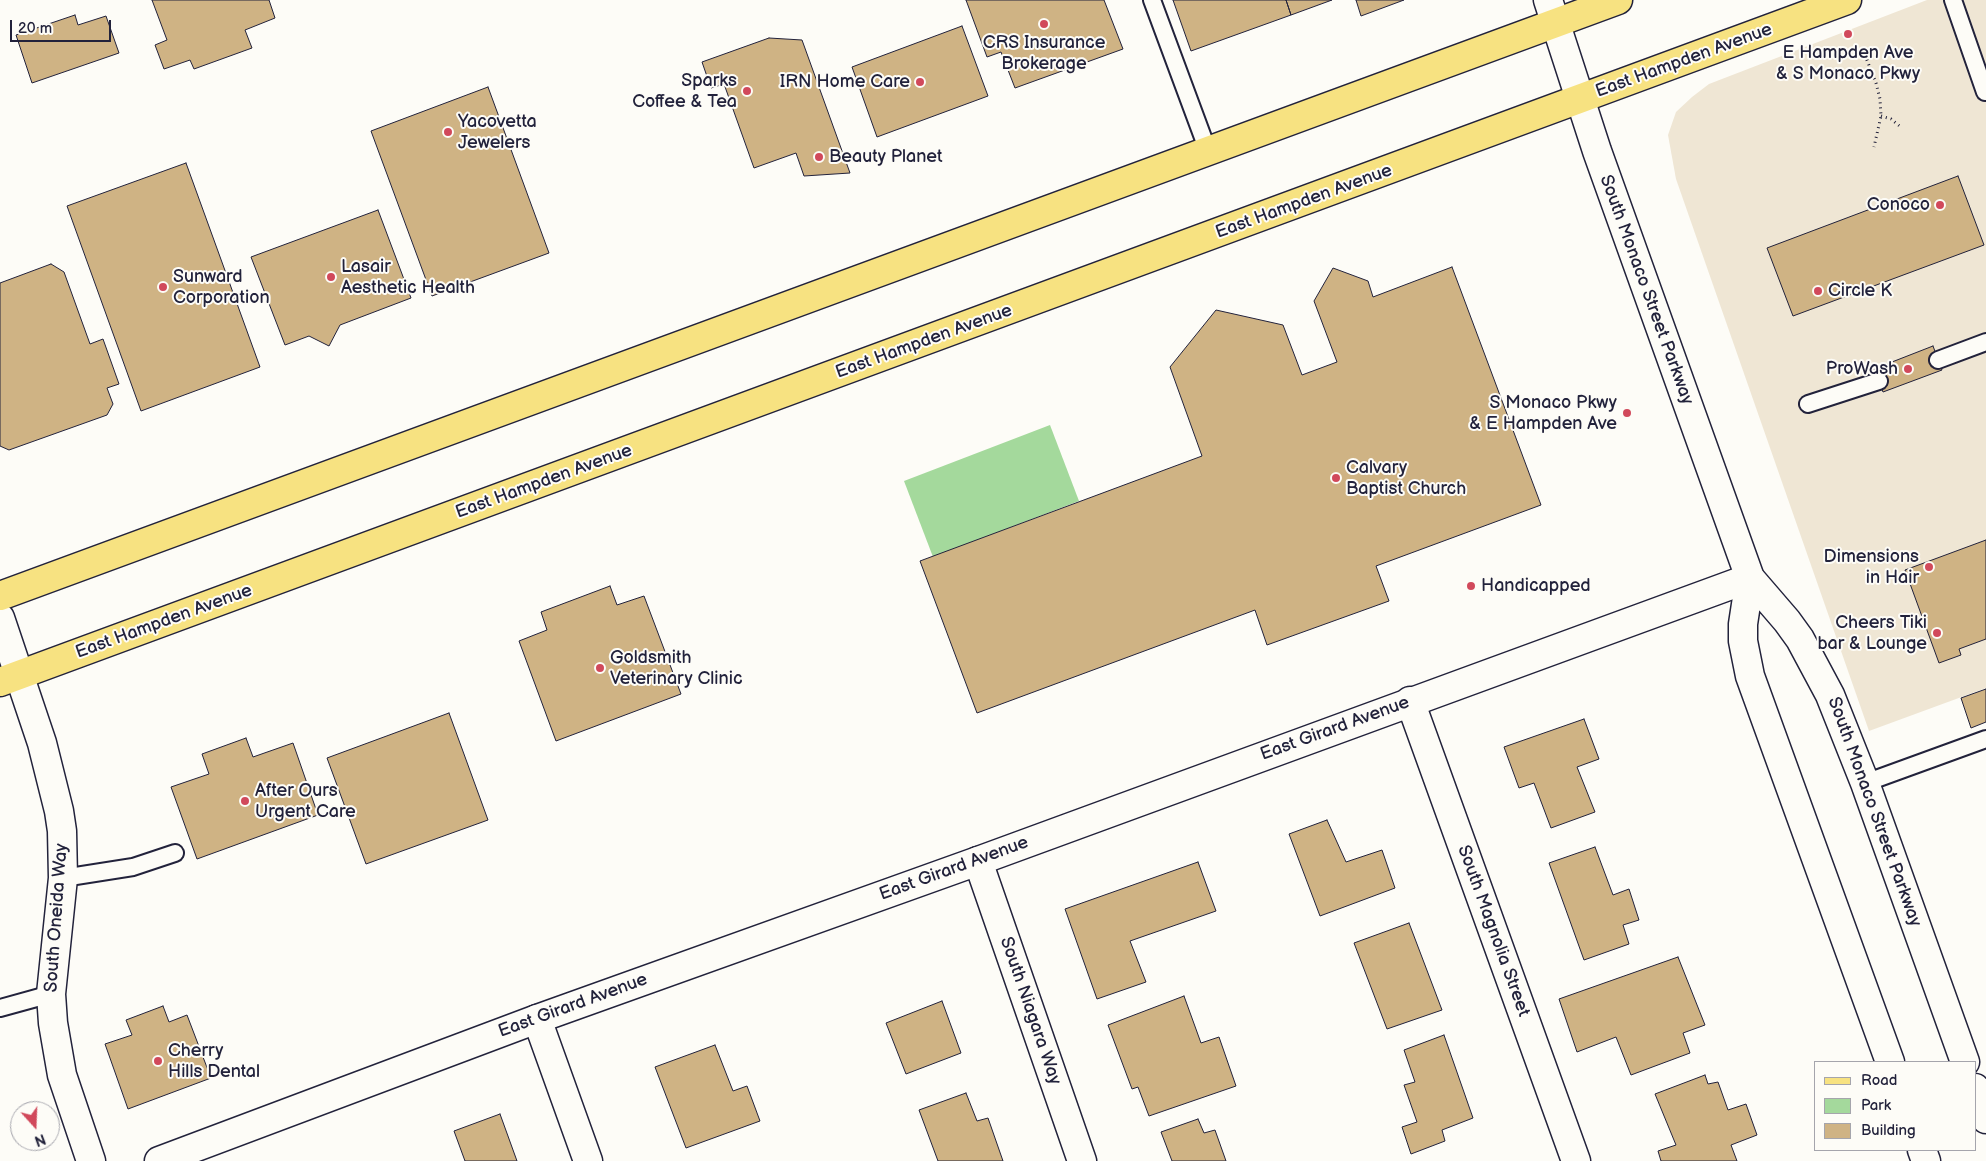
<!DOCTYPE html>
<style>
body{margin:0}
#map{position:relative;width:1986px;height:1161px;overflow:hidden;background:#fdfcf7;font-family:"Balsamiq Sans",sans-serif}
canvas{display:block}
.legend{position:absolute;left:1814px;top:1061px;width:162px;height:90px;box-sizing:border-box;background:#fdfcf7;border:1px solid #a5a5ac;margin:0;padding:6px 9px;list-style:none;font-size:15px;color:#22223b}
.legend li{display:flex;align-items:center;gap:10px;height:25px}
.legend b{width:25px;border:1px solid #a5a5ac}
.north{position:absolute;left:10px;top:1101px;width:50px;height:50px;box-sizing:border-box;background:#fdfcf7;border:1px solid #a5a5ac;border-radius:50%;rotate:160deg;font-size:14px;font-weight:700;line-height:20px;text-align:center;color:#22223b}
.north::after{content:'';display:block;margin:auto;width:18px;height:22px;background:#d1495b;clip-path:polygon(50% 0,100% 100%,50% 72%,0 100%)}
.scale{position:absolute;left:10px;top:20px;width:101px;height:22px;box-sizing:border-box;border:2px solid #22223b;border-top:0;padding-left:6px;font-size:15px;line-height:18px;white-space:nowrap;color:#22223b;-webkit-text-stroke:4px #fdfcf7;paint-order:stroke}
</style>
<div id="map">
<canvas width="1986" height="1161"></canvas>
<ul class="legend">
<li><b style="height:6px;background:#f7e281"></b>Road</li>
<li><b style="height:14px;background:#a4d99c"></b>Park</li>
<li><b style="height:14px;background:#cfb384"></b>Building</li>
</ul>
<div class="north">N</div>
<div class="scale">20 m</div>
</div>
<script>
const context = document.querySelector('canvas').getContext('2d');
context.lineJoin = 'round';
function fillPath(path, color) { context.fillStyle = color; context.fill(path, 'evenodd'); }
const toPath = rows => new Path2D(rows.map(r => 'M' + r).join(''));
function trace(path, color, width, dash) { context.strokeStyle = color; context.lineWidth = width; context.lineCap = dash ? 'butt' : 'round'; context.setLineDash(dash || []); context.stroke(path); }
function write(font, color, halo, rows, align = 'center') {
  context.font = font + ' "Balsamiq Sans",sans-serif'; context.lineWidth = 4; context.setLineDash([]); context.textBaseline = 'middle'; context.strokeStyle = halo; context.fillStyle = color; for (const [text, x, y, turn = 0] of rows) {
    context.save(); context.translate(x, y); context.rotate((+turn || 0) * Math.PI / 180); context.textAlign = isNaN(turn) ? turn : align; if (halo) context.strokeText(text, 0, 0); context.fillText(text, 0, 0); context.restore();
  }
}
fillPath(toPath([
 [1927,0,1986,0,1986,688,1869,731,1676,179,1668,135,1676,112,1692,97,1709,84]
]), '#efe6d4');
fillPath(toPath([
 [1050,425,1079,501,933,557,904,481]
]), '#a4d99c');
const building = toPath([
 [152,0,269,0,275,18,245,30,252,48,194,69,190,60,164,69,155,45,167,40,152,0],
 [966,0,1104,0,1123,49,1015,88,1001,52,987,57,966,0],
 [1173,0,1286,0,1291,15,1191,51,1173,0],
 [1286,0,1332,0,1291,15,1286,0],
 [1356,0,1404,0,1361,16,1356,0],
 [75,15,78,25,106,16,119,53,32,83,16,35,75,15],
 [962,26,988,96,877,137,852,67,962,26],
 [769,38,802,40,850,173,804,176,796,153,754,168,724,84,711,88,702,62,769,38],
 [488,87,549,253,432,296,371,131,488,87],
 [186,163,260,367,141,411,67,206,186,163],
 [1958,176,1984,245,1793,316,1767,248,1958,176],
 [378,210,411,298,340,325,329,346,309,336,285,345,251,257,378,210],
 [51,264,64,272,90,344,103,339,119,384,107,388,113,404,107,415,9,450,0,446,0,283,51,264],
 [1452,267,1541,505,1376,566,1389,601,1267,645,1255,610,977,713,920,561,1202,456,1170,367,1216,310,1283,325,1302,375,1337,362,1314,301,1333,268,1368,281,1373,297,1452,267],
 [1933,346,1942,370,1883,392,1874,369,1933,346],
 [1986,540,1986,639,1959,649,1961,655,1939,663,1905,570,1986,540],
 [610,586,617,605,644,596,681,694,556,741,519,641,547,630,541,612,610,586],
 [1986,689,1986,722,1971,728,1961,698,1986,689],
 [449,713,488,820,366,864,327,758,449,713],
 [1584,719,1599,759,1577,767,1595,812,1551,828,1534,783,1519,788,1504,747,1584,719],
 [246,738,253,757,293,743,318,815,197,859,171,787,209,774,202,754,246,738],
 [1327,820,1346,862,1382,850,1395,888,1320,916,1289,834,1327,820],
 [1595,847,1613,895,1629,889,1639,920,1623,925,1629,944,1584,960,1549,863,1595,847],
 [1198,862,1216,911,1130,941,1146,982,1097,999,1065,909,1198,862],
 [1409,923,1442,1010,1387,1029,1354,943,1409,923],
 [1678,957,1705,1025,1683,1033,1690,1053,1631,1075,1616,1037,1577,1052,1559,999,1678,957],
 [1184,996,1201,1043,1219,1037,1236,1086,1149,1116,1138,1087,1132,1089,1108,1025,1184,996],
 [942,1001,961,1053,906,1074,886,1023,942,1001],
 [163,1006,169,1022,187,1015,211,1078,128,1109,105,1044,132,1035,126,1020,163,1006],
 [1444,1035,1473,1118,1442,1130,1445,1141,1411,1154,1402,1127,1417,1122,1404,1085,1415,1082,1404,1050,1444,1035],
 [715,1045,733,1091,747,1086,760,1121,686,1148,655,1067,715,1045],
 [1705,1075,1708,1084,1718,1082,1728,1110,1746,1104,1757,1135,1731,1145,1737,1161,1661,1161,1658,1151,1676,1145,1655,1094,1705,1075],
 [966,1093,977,1121,988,1118,1003,1161,938,1161,919,1110,966,1093],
 [500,1114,517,1161,465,1161,454,1131,500,1114],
 [1198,1119,1204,1133,1215,1130,1226,1161,1172,1161,1161,1132,1198,1119]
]);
fillPath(building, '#cfb384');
trace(building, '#22223b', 1);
const service = toPath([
 [1152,0,1208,151],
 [1953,0,1985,92],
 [1938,360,1986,342],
 [1808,404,1879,381],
 [1865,783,1986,739],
 [63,878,133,867,175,853],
 [0,1008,51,994]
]);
const minor = toPath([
 [1410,701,1576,1161],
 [978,861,1082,1161],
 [537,1019,588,1161]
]);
const tertiary = toPath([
 [0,618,42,743,59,811,62,831,63,878,51,994,53,1023,62,1075,91,1161],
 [159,1161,537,1019,978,861,1750,578]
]);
const secondary = toPath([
 [1548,0,1597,151,1750,578,1787,621,1800,639,1830,695,1865,783,1965,1062],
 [1750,578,1743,624,1743,641,1750,676,1890,1062],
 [1975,1088,1986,1119],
 [1922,1150,1926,1161]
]);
const primary = toPath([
 [0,596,1618,0],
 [0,682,1847,0]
]);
trace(service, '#22223b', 20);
trace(minor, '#22223b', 31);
trace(tertiary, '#22223b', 31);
trace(secondary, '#22223b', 31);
trace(primary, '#22223b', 31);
trace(toPath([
 [1865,55,1876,83,1880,99,1881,116,1874,147],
 [1881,116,1891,119,1902,128]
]), '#22223b', 3, [1, 4]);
trace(service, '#fdfcf7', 16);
trace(minor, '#fdfcf7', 28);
trace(tertiary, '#fdfcf7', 28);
trace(secondary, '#fdfcf7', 28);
trace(primary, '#f7e281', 28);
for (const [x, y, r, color] of [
 [1044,24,5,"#d1495b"],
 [1848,34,5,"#d1495b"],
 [920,82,5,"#d1495b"],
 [747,91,5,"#d1495b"],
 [448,132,5,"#d1495b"],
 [819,157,5,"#d1495b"],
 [1940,205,5,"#d1495b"],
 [331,277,5,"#d1495b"],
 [163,287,5,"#d1495b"],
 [1818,291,5,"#d1495b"],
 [1908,369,5,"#d1495b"],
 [1627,413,5,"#d1495b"],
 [1336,478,5,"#d1495b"],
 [1929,567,5,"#d1495b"],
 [1471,586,5,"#d1495b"],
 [1937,633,5,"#d1495b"],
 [600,668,5,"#d1495b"],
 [245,801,5,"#d1495b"],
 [158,1061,5,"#d1495b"]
]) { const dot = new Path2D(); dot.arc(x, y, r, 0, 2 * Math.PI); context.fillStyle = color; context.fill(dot); trace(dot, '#fdfcf7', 2); }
write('18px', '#22223b', '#fdfcf7', [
 ["CRS Insurance",1044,43,"center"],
 ["Brokerage",1044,64,"center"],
 ["E Hampden Ave",1848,53,"center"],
 ["& S Monaco Pkwy",1848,74,"center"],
 ["Sparks",737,81,"right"],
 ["Coffee & Tea",737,102,"right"],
 ["IRN Home Care",910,82,"right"],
 ["Yacovetta",458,122],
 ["Jewelers",458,143],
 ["Beauty Planet",829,157],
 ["Conoco",1930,205,"right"],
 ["Lasair",341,267],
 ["Aesthetic Health",341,288],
 ["Sunward",173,277],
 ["Corporation",173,298],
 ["Circle K",1828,291],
 ["ProWash",1898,369,"right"],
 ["S Monaco Pkwy",1617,403,"right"],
 ["& E Hampden Ave",1617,424,"right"],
 ["Calvary",1346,468],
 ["Baptist Church",1346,489],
 ["Dimensions",1919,557,"right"],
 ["in Hair",1919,578,"right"],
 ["Handicapped",1481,586],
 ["Cheers Tiki",1927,623,"right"],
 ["bar & Lounge",1927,644,"right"],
 ["Goldsmith",610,658],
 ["Veterinary Clinic",610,679],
 ["After Ours",255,791],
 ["Urgent Care",255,812],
 ["Cherry",168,1051],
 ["Hills Dental",168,1072]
], 'left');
write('18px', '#22223b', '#fdfcf7', [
 ["East Hampden Avenue",1684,61,-20],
 ["East Hampden Avenue",1304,202,-20],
 ["South Monaco Street Parkway",1646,290,70],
 ["East Hampden Avenue",924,342,-20],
 ["East Hampden Avenue",544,482,-20],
 ["East Hampden Avenue",164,622,-20],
 ["East Girard Avenue",1335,729,-20],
 ["South Monaco Street Parkway",1874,812,70],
 ["East Girard Avenue",954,869,-20],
 ["South Oneida Way",57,918,-86],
 ["South Magnolia Street",1493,931,70],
 ["East Girard Avenue",573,1006,-20],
 ["South Niagara Way",1030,1011,71]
]);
</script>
